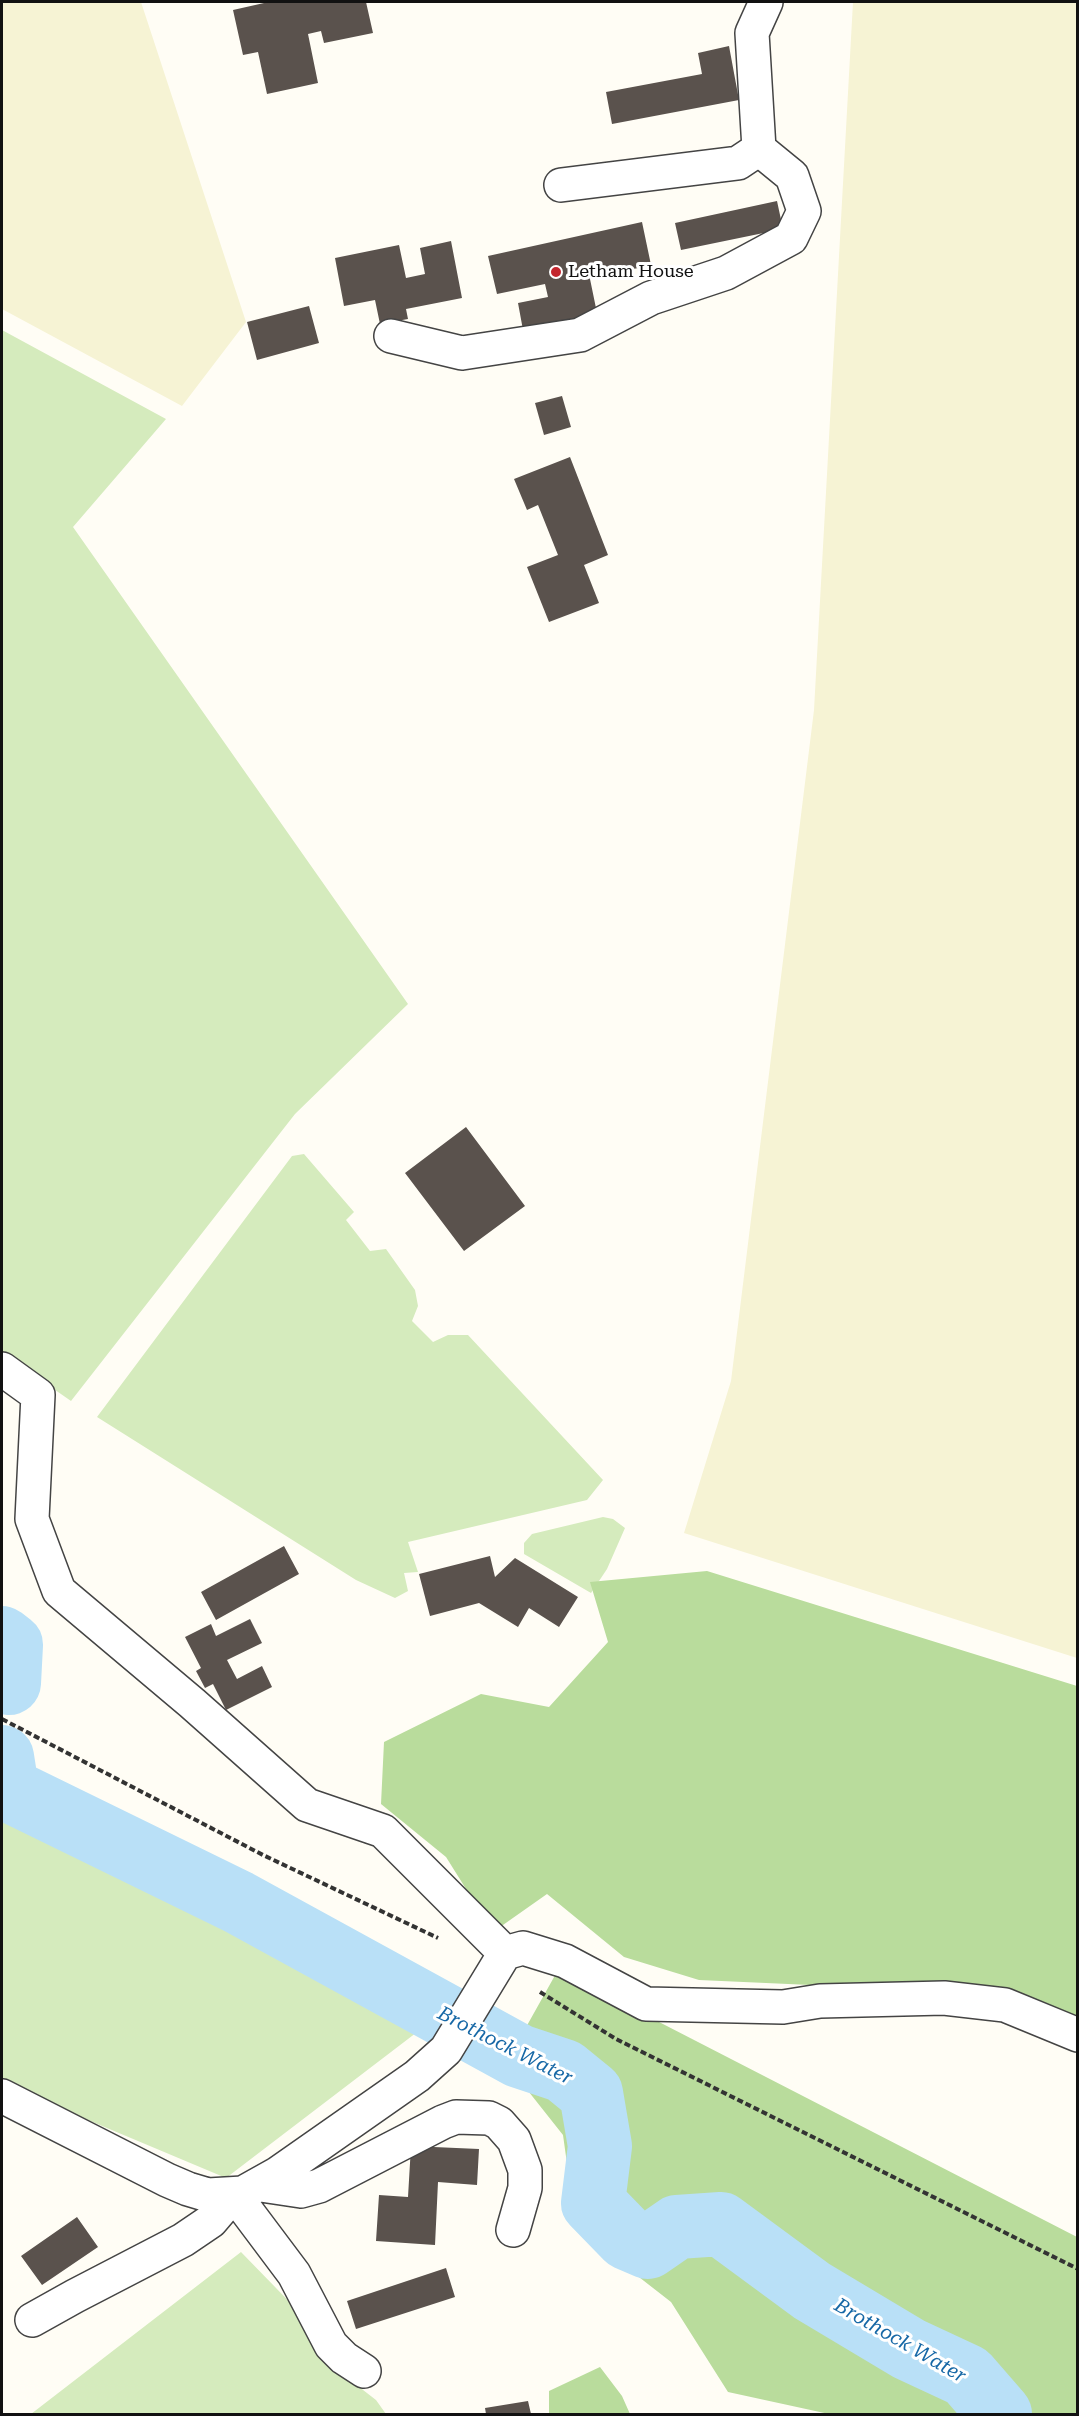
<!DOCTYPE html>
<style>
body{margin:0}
#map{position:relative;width:1079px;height:2416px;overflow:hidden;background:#fffdf5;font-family:"Roboto Serif",serif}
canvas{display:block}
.frame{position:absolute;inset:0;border:3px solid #111;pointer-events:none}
</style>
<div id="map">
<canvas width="1079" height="2416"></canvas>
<div class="frame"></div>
</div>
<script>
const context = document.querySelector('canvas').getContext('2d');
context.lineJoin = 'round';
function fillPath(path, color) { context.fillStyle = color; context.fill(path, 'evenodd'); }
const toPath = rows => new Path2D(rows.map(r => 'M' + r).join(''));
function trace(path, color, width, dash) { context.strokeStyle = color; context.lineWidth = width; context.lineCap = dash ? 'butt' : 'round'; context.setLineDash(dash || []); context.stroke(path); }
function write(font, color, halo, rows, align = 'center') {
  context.font = font + ' "Roboto Serif",serif'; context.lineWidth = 6; context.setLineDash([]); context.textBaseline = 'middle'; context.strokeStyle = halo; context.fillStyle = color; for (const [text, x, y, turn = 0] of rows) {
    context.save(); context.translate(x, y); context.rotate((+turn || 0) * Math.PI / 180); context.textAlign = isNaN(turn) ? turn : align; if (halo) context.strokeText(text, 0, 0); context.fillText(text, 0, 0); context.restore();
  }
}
fillPath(toPath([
 [2,2,141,2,246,322,182,406,2,309],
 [853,2,1077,2,1077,1658,684,1533,731,1381,814,710]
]), '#f6f3d4');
fillPath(toPath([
 [2,330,166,419,73,527,408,1004,295,1114,71,1401,2,1353],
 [304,1154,354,1212,346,1220,370,1251,386,1249,415,1290,418,1306,412,1321,433,1342,448,1335,468,1335,603,1480,587,1500,408,1542,418,1572,404,1573,408,1591,395,1598,356,1580,97,1417,292,1156],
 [603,1517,613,1519,625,1528,607,1569,591,1593,524,1554,524,1543,532,1534],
 [2,1776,446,2010,226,2178,38,2099,2,2080],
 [241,2252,311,2324,332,2366,376,2400,386,2414,31,2414]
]), '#d5ebbd');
fillPath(toPath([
 [707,1571,1077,1686,1077,2016,989,1993,699,1980,624,1957,547,1894,493,1932,446,1857,381,1804,384,1742,481,1694,549,1707,608,1642,590,1582],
 [558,1970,1077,2237,1077,2414,829,2414,728,2392,671,2302,576,2228,563,2135,506,2063],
 [600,2367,622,2396,630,2414,549,2414,549,2391]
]), '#b9dc9c');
trace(toPath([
 [2,1638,11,1645,9,1683],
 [2,1757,7,1789,238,1902,519,2056,564,2071,591,2093,600,2146,593,2203,627,2238,648,2247,677,2227,721,2224,812,2291,909,2349,967,2376,1000,2414]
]), '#b9e0f7', 64);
fillPath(toPath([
 [264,2,366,2,373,33,324,43,321,31,308,34,318,83,267,94,258,52,243,55,233,10,264,3],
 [729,46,739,100,612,124,606,92,702,74,698,53],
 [777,201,783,229,681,250,675,223],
 [642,222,651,265,590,279,597,313,523,330,518,303,548,297,545,284,497,294,488,256],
 [451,241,462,298,406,309,408,319,380,324,375,300,344,306,335,258,399,245,406,278,425,274,420,248],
 [309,306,319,343,257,360,247,322],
 [562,396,571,427,544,435,535,403],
 [570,457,608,555,584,565,599,603,549,622,527,567,558,555,538,505,527,510,514,479],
 [466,1127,525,1206,464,1251,405,1173],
 [284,1546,299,1574,216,1620,201,1592],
 [490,1556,495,1577,515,1558,578,1597,559,1627,529,1608,518,1627,479,1603,430,1616,419,1574],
 [250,1619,262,1643,227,1660,237,1679,262,1666,272,1687,226,1710,213,1684,205,1688,196,1671,201,1668,185,1637,211,1624,216,1636],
 [411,2146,479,2149,477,2185,438,2182,435,2245,376,2241,379,2195,408,2197],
 [77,2217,98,2247,42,2285,21,2256],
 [446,2268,455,2297,356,2329,347,2301],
 [528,2401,531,2414,486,2414,485,2408]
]), '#5a524d');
const minor = toPath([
 [561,185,738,163,759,149],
 [391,336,462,353,580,335,651,298,726,273,791,238,804,211,792,176,759,149,752,33,766,2],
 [2,1369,38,1395,32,1519,59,1591,192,1703,307,1805,383,1831,505,1953],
 [2,2096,167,2180,188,2189,208,2195,243,2193,277,2174,417,2076,446,2050,505,1953,523,1948,565,1961,646,2004,783,2007,820,2001,944,1998,1005,2005,1078,2035],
 [261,2185,301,2191,319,2186,443,2122,456,2117,489,2118,499,2123,514,2140,525,2170,525,2188,513,2230],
 [32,2320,75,2296,183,2240,211,2221,234,2194,294,2274,331,2345,344,2358,364,2371]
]);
trace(minor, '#444', 36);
trace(toPath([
 [2,1719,263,1855,438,1938],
 [540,1992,616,2039,1078,2269]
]), '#333', 4, [6, 3]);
trace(minor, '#fff', 33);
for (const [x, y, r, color] of [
 [556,272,6,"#c4262e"]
]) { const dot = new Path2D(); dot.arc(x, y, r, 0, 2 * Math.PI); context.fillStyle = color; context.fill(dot); trace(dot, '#fff', 2); }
write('18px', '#111', '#fff', [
 ["Letham House",568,272]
], 'left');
write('italic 20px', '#1768a6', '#fff', [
 ["Brothock Water",505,2046,27],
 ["Brothock Water",900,2341,30]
]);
</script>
